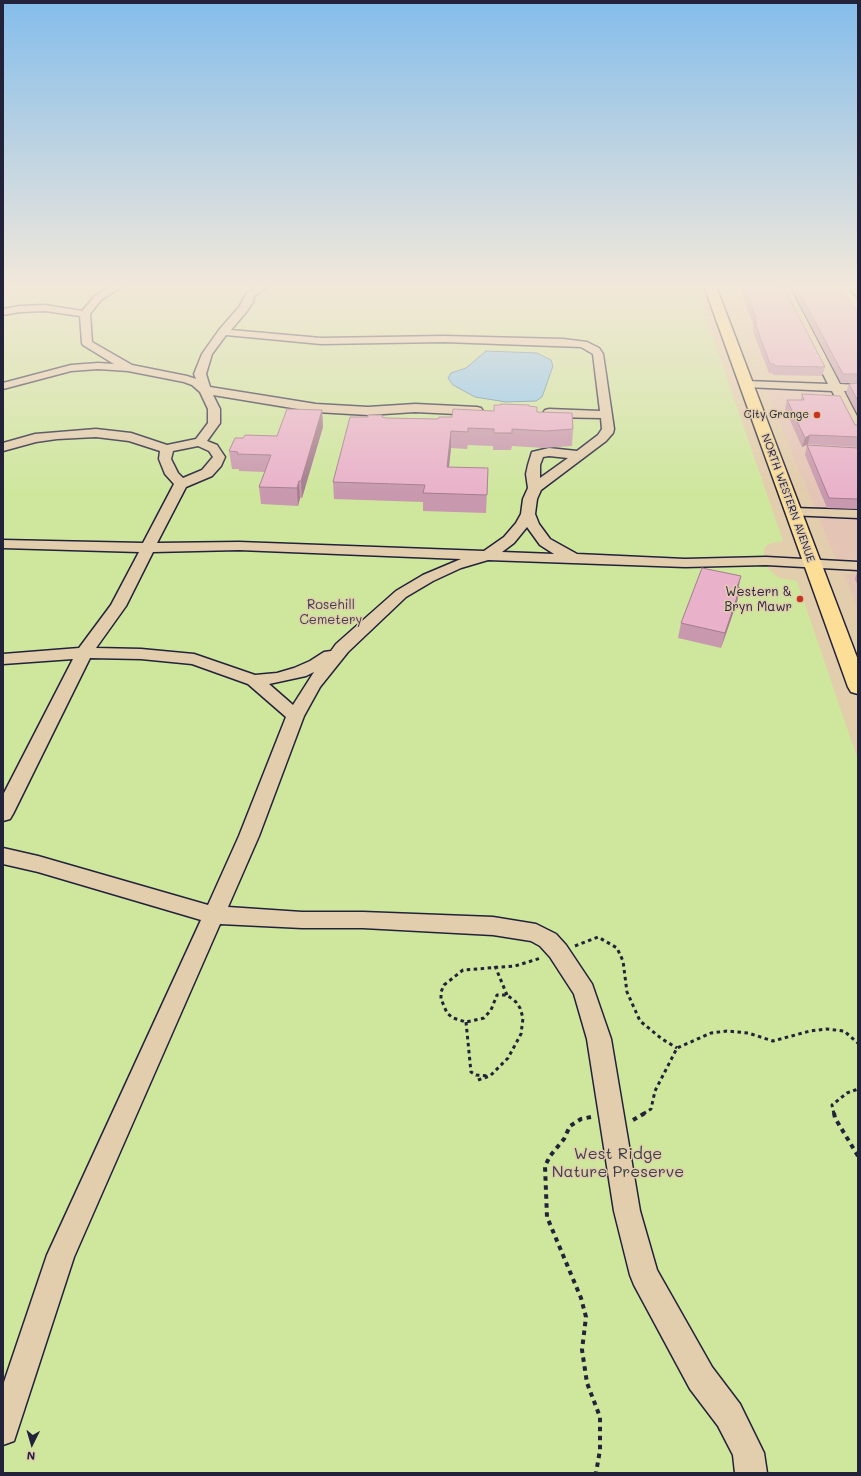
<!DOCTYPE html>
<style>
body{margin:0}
#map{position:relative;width:861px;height:1476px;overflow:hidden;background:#e2cdac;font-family:Mali,sans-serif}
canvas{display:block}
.frame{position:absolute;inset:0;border:4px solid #22223b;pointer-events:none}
.north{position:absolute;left:12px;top:1424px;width:40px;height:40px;-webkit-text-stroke:3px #e2cdac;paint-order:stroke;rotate:185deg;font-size:11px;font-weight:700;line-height:16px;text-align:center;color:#22223b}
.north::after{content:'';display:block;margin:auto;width:14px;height:18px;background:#22223b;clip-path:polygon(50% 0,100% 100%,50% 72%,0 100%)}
</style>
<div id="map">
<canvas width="861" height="1476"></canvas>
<div class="frame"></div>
<div class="north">N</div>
</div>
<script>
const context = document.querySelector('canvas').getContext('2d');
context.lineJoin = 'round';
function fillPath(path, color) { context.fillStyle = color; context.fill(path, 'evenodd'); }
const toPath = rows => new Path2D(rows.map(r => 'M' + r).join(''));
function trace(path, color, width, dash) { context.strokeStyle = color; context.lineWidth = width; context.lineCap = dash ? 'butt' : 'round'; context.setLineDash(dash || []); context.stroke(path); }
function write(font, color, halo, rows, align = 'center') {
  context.font = font + ' Mali,sans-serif'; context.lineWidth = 3; context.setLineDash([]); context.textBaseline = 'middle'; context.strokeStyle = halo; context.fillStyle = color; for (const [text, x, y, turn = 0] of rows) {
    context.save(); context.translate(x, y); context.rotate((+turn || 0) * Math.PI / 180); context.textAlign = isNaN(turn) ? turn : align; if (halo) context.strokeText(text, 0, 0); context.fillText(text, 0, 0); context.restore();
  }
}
fillPath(toPath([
 [764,385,835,388,858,435,858,560,836,559],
 [844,574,858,575,858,609]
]), '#e4c5b5');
fillPath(toPath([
 [3,286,695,286,783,541,768,544,764,549,764,554,769,570,779,578,797,581,858,760,858,1473,3,1473]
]), '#cee79d');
const water = toPath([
 [486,351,537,353,551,360,553,366,542,397,536,401,506,402,475,397,453,385,448,378,451,373,466,368,486,351]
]);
fillPath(water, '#8fcaef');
trace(water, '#6387a7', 1);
const minor = toPath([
 [111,286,123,286,101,300,90,314,92,342,132,365,187,376,196,379,194,374,202,354,219,330,239,307,247,293,258,286,270,286,254,296,253,302,247,311,231,330,321,338,444,336,563,339,587,342,599,348,603,354,614,429,613,433,606,441,541,490,537,499,535,514,539,524,550,539,577,554,685,559,766,557,858,562,858,570,766,565,685,567,488,560,461,568,433,581,406,597,348,652,320,687,304,716,259,836,228,907,302,912,363,912,493,917,536,924,556,934,566,945,592,984,611,1039,640,1211,657,1270,712,1367,740,1404,764,1453,767,1473,735,1473,733,1455,718,1426,690,1389,634,1285,630,1275,614,1211,587,1039,574,994,550,957,540,946,531,941,493,935,363,928,302,928,220,924,74,1257,14,1441,3,1445,3,1385,47,1255,201,920,38,872,3,864,3,848,38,856,208,905,239,836,286,717,248,684,192,664,141,659,90,658,13,814,10,819,3,821,3,795,73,659,3,664,3,654,79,648,111,605,139,552,3,548,3,540,143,543,174,484,165,474,159,459,160,451,129,441,96,437,57,439,36,442,3,451,3,443,35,434,96,429,131,433,167,445,196,439,208,423,208,409,200,392,192,385,184,382,128,371,98,369,71,371,3,389,3,383,71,365,98,363,114,364,83,345,82,343,80,316,45,311,20,312,3,315,3,309,20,306,45,305,82,311,95,296,111,286],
 [226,335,321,344,444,342,581,347,593,354,600,411,549,409,545,410,543,413,545,416,549,417,601,418,602,429,598,435,577,451,549,448,532,452,528,465,526,474,528,488,523,499,521,514,516,523,504,537,484,551,239,542,157,543,186,487,212,476,221,466,225,457,217,445,207,441,220,423,220,409,213,395,316,412,368,415,415,412,477,415,481,414,483,411,481,408,477,407,415,404,368,407,316,404,210,387,206,374,212,354,226,335],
 [198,446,209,451,213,457,202,470,183,478,178,473,171,459,173,451,198,446],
 [549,456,568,458,540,478,540,465,543,457,549,456],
 [527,527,540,545,554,554,502,552,514,543,527,527],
 [239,550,461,559,423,575,396,591,336,644,331,651,324,652,310,661,294,668,277,673,255,675,194,654,141,649,96,648,126,606,153,552,239,550],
 [314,672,293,705,269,684,306,676,314,672],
 [779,286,789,286,840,384,858,385,858,391,844,391,858,418,858,434,854,433,852,430,832,391,746,387,742,386,740,384,742,382,746,381,828,384,779,286],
 [849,286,858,286,858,296,855,295,849,286],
 [793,508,858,510,858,518,788,515,786,512,788,509,793,508]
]);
const major = toPath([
 [704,286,716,286,858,660,858,694,851,692,848,687,704,286]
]);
trace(minor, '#22223b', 3);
trace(major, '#22223b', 3);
trace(toPath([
 [575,946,598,937,617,948,623,961,627,992,640,1021,662,1039,677,1048],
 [495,966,507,995],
 [466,1022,471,1072,476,1075,488,1076],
 [478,1080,490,1076,508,1058,521,1034,523,1018,520,1008,516,1002,507,995,497,995,491,1010,484,1018,466,1022,453,1018,447,1013,441,999,441,992,444,985,463,970,515,966,541,958],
 [643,1114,651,1109,655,1091,677,1048,711,1033,727,1031,748,1033,773,1041,810,1031,826,1029,844,1031,858,1043],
 [834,1114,832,1105,847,1093,858,1089]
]), '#22223b', 3, [3.5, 3.5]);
trace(toPath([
 [834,1113,835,1118,858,1156],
 [591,1117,581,1119,570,1126,564,1139,550,1156,545,1166,547,1217,581,1298,586,1317,582,1350,587,1383,600,1417,600,1450,596,1473],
 [633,1120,645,1113]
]), '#22223b', 4, [4.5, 4.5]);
fillPath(minor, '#e2cdac');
fillPath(major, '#fcde96');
fillPath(toPath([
 [739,286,783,286,825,367,822,376,773,375,772,373,769,373,753,332,753,324],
 [790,286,839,286,858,313,858,415,846,392,849,384,855,383,841,383],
 [802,394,855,425,858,425,858,447,808,444,802,447,785,409,787,400,801,400],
 [529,406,537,412,573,429,572,446,544,448,512,446,511,450,493,450,493,446,468,445,467,449,451,448,449,467,488,468,486,513,423,511,423,502,334,499,333,482,362,417,382,415,382,417,386,418,436,419,452,417],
 [322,410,323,427,302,498,300,498,298,506,261,504,259,487,265,472,239,471,239,469,232,469,229,451,243,438,277,436],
 [807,445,858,448,858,509,827,508,805,455],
 [857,572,858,572,858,586,855,579],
 [738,587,740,588,737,602,721,648,678,638,681,623]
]), '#c899ae');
fillPath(toPath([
 [322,410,323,427,302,498,301,481],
 [451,431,451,448,447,484,447,467],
 [810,435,808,444,802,447,805,438],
 [299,481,300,498,298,506,297,488],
 [741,576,738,590,737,587],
 [740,588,737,602,721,648,725,633]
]), '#a37d8d');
const building = toPath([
 [744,286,783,286,825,367,775,366,774,364,770,364,755,323,757,323,754,318,756,318,744,286],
 [796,286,839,286,853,306,858,313,858,374,843,374,796,286],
 [858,383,858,401,849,384,858,383],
 [802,394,840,396,855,425,858,425,858,437,810,435,805,438,787,400,804,400,802,394],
 [501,404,529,405,529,406,537,407,537,412,572,413,573,429,546,431,512,429,512,433,494,433,494,429,468,428,468,432,451,431,447,467,488,468,487,495,423,493,425,485,333,482,350,417,368,417,368,415,382,415,382,417,386,418,436,419,439,418,439,417,452,417,453,409,494,411,494,405,501,405,501,404],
 [287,409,322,410,301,481,299,481,297,488,259,487,271,455,237,454,238,452,229,451,235,438,243,438,245,435,277,436,287,409],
 [807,445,858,448,858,499,829,498,807,445],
 [702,568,741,576,737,587,740,588,725,633,681,623,702,568]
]);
fillPath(building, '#e9b2ca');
trace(building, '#a37d8d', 1);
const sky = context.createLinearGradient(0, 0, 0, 493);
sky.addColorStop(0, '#84bdeb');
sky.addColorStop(0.58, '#f2e8da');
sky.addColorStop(1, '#f2e8da00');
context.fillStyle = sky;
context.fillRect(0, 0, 861, 493);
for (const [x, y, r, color] of [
 [817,415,4,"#c8321e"],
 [800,599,4,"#c8321e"]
]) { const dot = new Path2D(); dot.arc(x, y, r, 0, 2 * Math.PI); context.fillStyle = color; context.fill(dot); trace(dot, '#e2cdac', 1.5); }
write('11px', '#22223b', '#e2cdac', [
 ["City Grange",809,415]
], 'right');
write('11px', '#22223b', '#e2cdac', [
 ["NORTH WESTERN AVENUE",788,498,70]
]);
write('13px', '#22223b', '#e2cdac', [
 ["Western &",792,592],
 ["Bryn Mawr",792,607]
], 'right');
write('13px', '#3c404a', '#e2cdac', [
 ["Rosehill",331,605],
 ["Cemetery",331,620]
]);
write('16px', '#3c404a', '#e2cdac', [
 ["West Ridge",618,1154],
 ["Nature Preserve",618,1172]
]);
</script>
